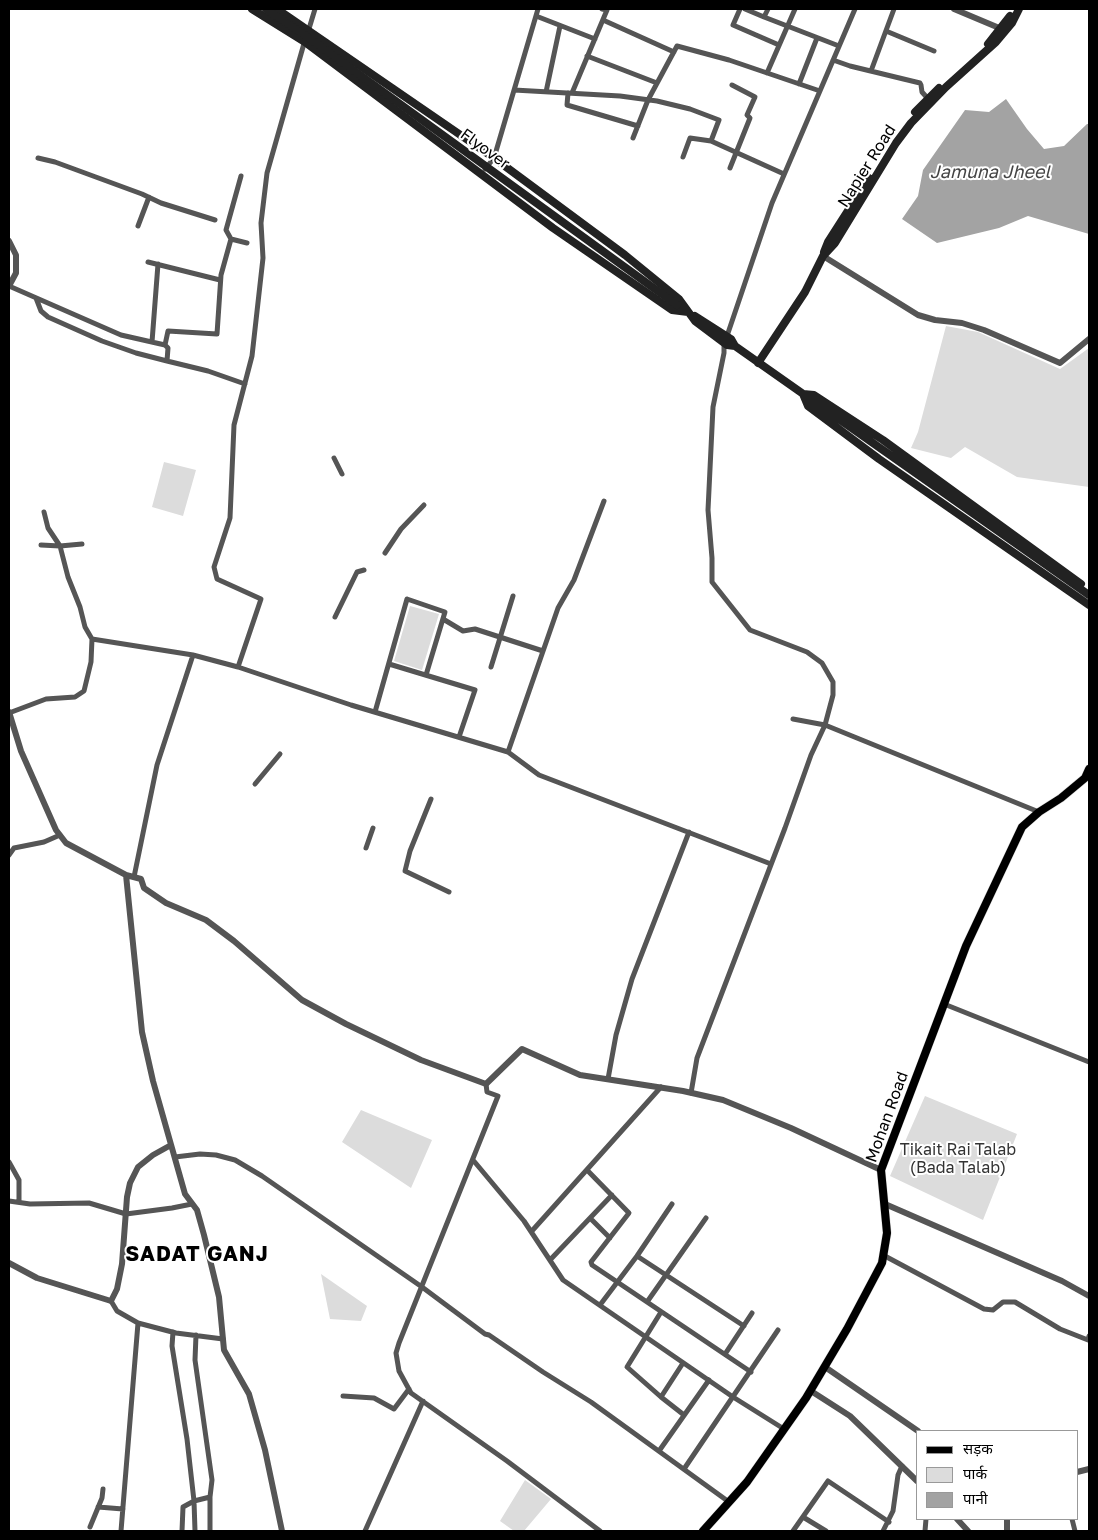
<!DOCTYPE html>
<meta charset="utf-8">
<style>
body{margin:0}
#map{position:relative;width:1098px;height:1540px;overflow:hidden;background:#fff;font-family:"Golos Text","Noto Sans Devanagari",sans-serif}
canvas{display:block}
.frame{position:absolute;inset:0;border:10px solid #000;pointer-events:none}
.legend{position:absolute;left:916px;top:1430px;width:162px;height:90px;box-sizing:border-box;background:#fff;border:1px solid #999;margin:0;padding:6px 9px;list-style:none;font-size:15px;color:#000}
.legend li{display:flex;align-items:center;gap:10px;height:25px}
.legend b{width:25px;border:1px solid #999}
</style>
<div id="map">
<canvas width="1098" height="1540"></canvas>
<div class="frame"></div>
<ul class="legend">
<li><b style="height:6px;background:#000"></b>सड़क</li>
<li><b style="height:14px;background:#dcdcdc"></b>पार्क</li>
<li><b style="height:14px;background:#a3a3a3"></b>पानी</li>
</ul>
</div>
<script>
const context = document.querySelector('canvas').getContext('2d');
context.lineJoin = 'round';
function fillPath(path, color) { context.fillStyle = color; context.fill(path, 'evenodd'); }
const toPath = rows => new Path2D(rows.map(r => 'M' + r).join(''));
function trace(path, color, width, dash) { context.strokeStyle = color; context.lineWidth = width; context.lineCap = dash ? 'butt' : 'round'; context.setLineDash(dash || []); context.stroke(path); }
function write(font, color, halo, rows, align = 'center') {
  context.font = font + ' "Golos Text",sans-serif'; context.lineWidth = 4; context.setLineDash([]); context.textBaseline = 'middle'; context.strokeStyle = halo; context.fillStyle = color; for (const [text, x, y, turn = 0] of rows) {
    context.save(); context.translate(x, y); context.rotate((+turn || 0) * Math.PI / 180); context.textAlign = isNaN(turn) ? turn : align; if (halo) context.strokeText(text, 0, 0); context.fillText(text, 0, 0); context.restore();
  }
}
fillPath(toPath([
 [946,326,978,332,1060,369,1089,348,1089,487,1017,477,965,447,951,458,911,448,918,432],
 [164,462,196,470,183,516,152,507],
 [410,606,439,614,422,670,394,661],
 [925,1096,1017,1134,983,1220,890,1176],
 [361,1110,432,1140,411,1188,342,1142],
 [321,1274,367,1306,361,1321,330,1319],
 [525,1480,551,1499,524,1531,514,1531,500,1521]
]), '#dcdcdc');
fillPath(toPath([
 [1006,99,1027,129,1044,149,1064,146,1087,124,1089,124,1089,234,1028,216,999,228,937,243,902,219,918,196,923,170,965,110,989,112]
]), '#a3a3a3');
const primary = toPath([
 [703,1531,747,1482,806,1398,847,1329,882,1263,887,1233,881,1170,966,946,1022,827,1039,812,1061,798,1085,778,1089,769]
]);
trace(primary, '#dbdbdb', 9);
trace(toPath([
 [740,9,733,25,779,45],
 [745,9,764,17,768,9],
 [536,16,595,39],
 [764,17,839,46],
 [603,20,674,52],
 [886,31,934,51],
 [308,32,315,9],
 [587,56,657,83],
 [833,60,850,66,920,83,921,85,922,92,930,101],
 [871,71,894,9],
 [767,73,795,9],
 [799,84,817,38],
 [514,90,620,96,657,101,690,109,719,120,711,141,784,174],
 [546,92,560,26],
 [568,93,567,105,638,126],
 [572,93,607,10,602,9],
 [633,138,648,100,677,46,729,60,820,91],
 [683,157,690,138,711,141],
 [38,158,55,162,142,194,161,203,215,220],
 [730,168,750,118,747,115,755,97,732,85],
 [485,169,494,158,538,9],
 [241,176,226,230,231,239,247,243],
 [138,226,149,197],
 [148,262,220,280],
 [9,286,121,335,165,345,168,348,167,361,208,371,245,384],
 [36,298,41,311,48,317,102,341,136,353,167,361],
 [727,336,772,203,855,9],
 [152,342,158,264],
 [165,345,168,331,217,334,221,275,231,239],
 [334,458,342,474],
 [44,512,48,528,60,546,68,577,80,607,85,627,92,639],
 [41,545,60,546,82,544],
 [385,553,401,529,424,505],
 [335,617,357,572,364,570],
 [443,619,463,631,475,629,543,651],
 [389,664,475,690,459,737],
 [238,667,351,705,508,752,539,775,771,864],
 [491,667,513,596],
 [375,712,407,599,445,612,426,675],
 [9,713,46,699,75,697,84,691,91,662,92,639,193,655,238,667,261,599,217,579,214,567,230,518,234,425,252,356,263,258,261,223,267,173,305,40],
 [793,719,825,725,1039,812],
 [508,752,558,608,574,580,604,501],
 [255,784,280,754],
 [431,799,410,851,405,871,449,892],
 [366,848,373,828],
 [9,855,14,848,44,842,60,835],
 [134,877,157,765,193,655],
 [944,1004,1089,1062],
 [608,1079,616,1035,632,979,689,832],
 [486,1084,487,1092,498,1096,399,1343,396,1353,399,1371,411,1393,507,1461,600,1531],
 [691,1093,697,1058,785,828,811,755,825,725,833,695,833,682,822,663,807,652,750,630,712,582,712,558,708,510,713,407,724,353,724,343],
 [175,1157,200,1154,216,1155,235,1160,262,1176,422,1287,485,1334,489,1335,543,1372,591,1402,729,1502],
 [473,1160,524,1221,563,1280,733,1397,784,1429],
 [9,1162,19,1180,19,1202],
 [587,1170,629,1213,591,1262,592,1265,751,1372],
 [9,1201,30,1204,89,1203,126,1214,172,1208,192,1204],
 [590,1218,610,1238],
 [531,1232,661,1087],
 [883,1255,984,1309,993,1310,1003,1302,1015,1302,1060,1329,1088,1340,1089,1336],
 [637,1256,744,1326],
 [550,1260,612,1195],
 [111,1301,117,1311,138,1323,176,1333,223,1339],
 [647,1302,706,1218],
 [600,1305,637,1256,672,1204],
 [661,1312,627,1367,661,1397,683,1363],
 [173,1332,172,1346,187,1439,194,1501,195,1531],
 [196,1335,195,1360,212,1480,210,1497,210,1531],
 [725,1354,752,1313],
 [343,1396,374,1398,394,1409,409,1389],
 [661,1397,684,1415],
 [659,1451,709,1380],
 [684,1469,778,1330],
 [98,1507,123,1509],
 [803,1517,826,1531],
 [1072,1519,1075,1531],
 [90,1527,102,1498,103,1489],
 [121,1531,138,1323],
 [182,1531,183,1507,194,1501,210,1497],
 [365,1531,423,1401],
 [793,1531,828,1481,889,1522],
 [883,1531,893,1511,898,1475,902,1466],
 [925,1531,926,1519]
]), '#555', 5);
trace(toPath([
 [954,9,1004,30],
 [9,241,16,255,16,273,9,286],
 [823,256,918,315,935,320,962,323,984,330,1060,363,1089,339],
 [9,712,21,751,56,830,66,843,126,875,141,879,144,888,166,903,206,920,234,941,302,1000,346,1024,421,1060,486,1084,522,1049,580,1075,683,1091,723,1100,791,1128,881,1170],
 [126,875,142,1032,153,1081,185,1194,197,1210,204,1235,219,1297,224,1350,249,1394,265,1450,282,1531],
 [885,1204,1062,1281,1089,1296],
 [9,1263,37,1278,111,1301,117,1289,122,1264,127,1197,130,1183,138,1167,153,1155,171,1145],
 [825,1367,918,1431],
 [811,1391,850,1416,917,1481],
 [1077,1472,1089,1469],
 [957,1519,968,1531],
 [1007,1531,1007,1519]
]), '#555', 6);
trace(toPath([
 [252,9,305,42,553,228,672,310,688,312],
 [277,9,494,158,625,255,679,299,695,321,727,345,735,346,1089,595],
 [988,44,1010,16],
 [915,112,939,88],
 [824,252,828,242,869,178],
 [695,316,731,339,735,346],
 [758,363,805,292,823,256,835,243,896,143,911,123,946,87,996,42,1012,23,1019,9],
 [1081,584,883,440,814,395,803,394,808,406,879,459,1089,605]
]), '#222', 8);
trace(primary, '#000', 8);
trace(toPath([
 [266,9,309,38,677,305]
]), '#222', 8);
write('16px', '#000', '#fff', [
 ["Flyover",485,149,36],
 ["Napier Road",867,166,-58],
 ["Mohan Road",887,1117,-70]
]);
write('16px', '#333', '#fff', [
 ["Tikait Rai Talab",958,1150],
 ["(Bada Talab)",958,1168]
]);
write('italic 18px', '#444', '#fff', [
 ["Jamuna Jheel",990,172]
]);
context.letterSpacing = '1px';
write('bold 21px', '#000', '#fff', [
 ["SADAT GANJ",197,1254]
]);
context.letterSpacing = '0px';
</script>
